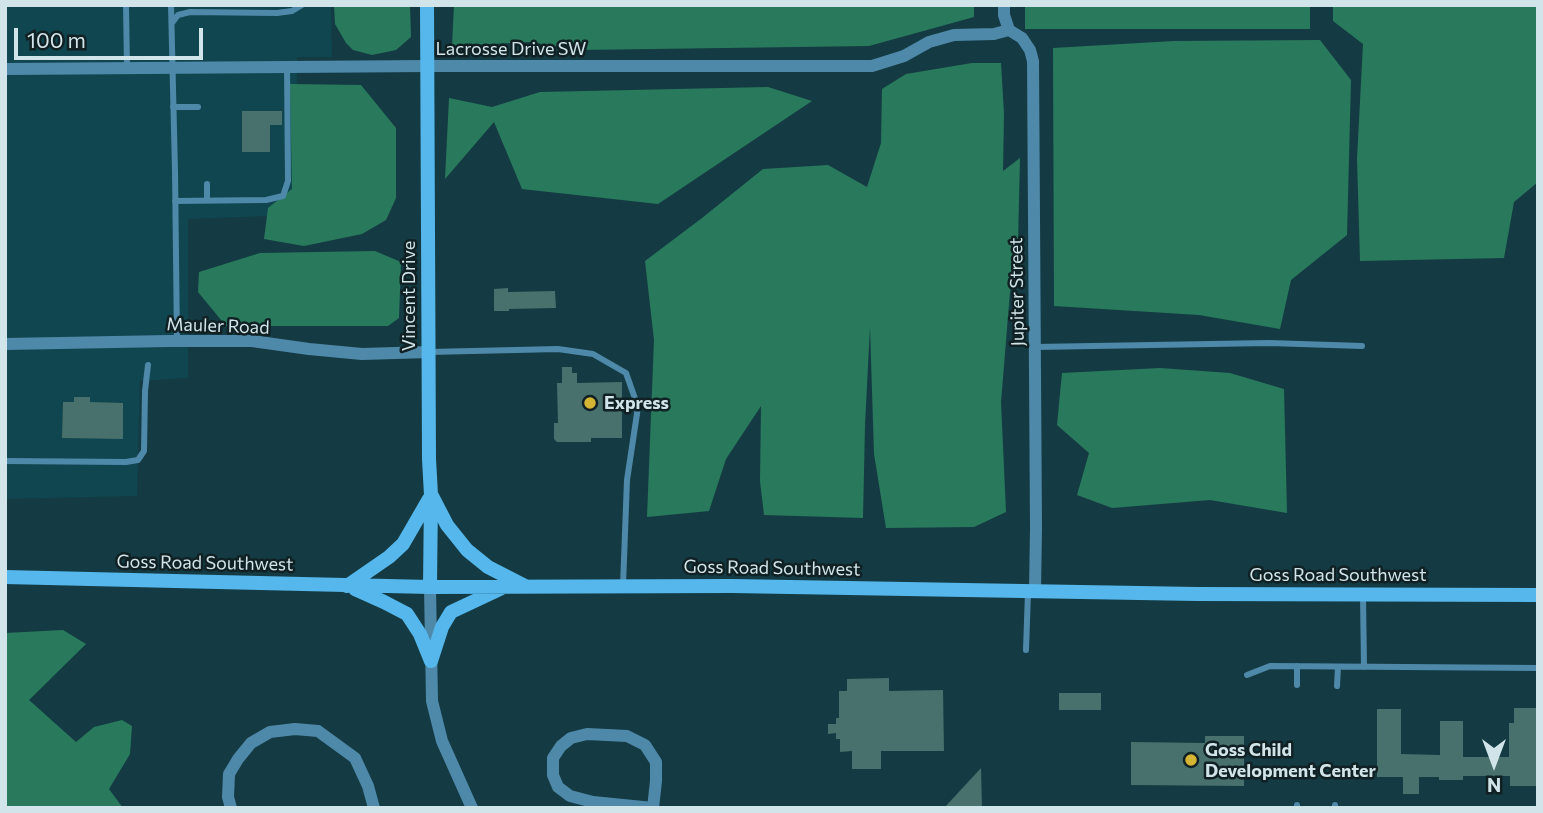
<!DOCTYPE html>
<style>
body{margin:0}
#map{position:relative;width:1543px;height:813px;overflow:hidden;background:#143b43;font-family:Commissioner,sans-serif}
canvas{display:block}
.frame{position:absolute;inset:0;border:7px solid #d0e4e9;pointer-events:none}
.north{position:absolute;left:1459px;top:729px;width:70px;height:70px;-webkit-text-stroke:5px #102023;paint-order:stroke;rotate:180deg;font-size:19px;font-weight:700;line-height:28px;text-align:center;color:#d0e4e9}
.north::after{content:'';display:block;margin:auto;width:24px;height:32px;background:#d0e4e9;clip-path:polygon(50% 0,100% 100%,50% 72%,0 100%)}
.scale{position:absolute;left:14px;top:28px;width:189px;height:32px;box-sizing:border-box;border:4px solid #d0e4e9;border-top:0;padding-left:9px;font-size:21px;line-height:24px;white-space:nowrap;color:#d0e4e9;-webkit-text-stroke:5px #102023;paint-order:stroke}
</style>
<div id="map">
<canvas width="1543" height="813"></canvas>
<div class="frame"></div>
<div class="north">N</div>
<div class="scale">100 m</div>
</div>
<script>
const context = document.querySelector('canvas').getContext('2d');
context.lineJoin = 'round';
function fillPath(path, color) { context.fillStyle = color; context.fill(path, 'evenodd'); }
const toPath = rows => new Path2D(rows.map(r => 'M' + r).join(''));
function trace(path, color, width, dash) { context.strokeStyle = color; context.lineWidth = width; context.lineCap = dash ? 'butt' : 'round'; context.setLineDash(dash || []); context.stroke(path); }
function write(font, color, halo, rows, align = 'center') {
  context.font = font + ' Commissioner,sans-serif'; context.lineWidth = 5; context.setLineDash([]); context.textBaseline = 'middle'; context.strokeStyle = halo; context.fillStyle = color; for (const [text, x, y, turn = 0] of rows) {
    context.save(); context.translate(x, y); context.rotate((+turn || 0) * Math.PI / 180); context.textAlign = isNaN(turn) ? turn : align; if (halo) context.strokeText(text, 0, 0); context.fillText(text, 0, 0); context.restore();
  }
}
fillPath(toPath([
 [5,5,331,5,332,57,297,57,296,215,188,219,188,378,140,381,137,496,5,499]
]), '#10464f');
fillPath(toPath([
 [334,5,410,5,411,37,396,50,372,55,353,50,346,43,335,24],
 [454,5,974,5,974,17,869,46,579,50,530,42,452,46],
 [1025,5,1310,5,1310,29,1025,29],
 [1333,5,1538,5,1538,182,1514,202,1504,258,1360,261,1357,159,1363,44,1333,21],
 [1320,40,1351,80,1347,235,1291,280,1280,329,1199,315,1054,306,1053,48,1174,41],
 [972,63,1001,63,1004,114,1003,171,1020,158,1018,243,1010,292,1001,402,1006,512,974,527,886,528,874,454,870,327,865,425,863,518,764,515,760,481,761,406,726,459,709,511,647,517,654,340,645,261,702,218,763,169,828,165,867,187,881,143,882,89,906,74],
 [290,84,361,85,396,128,396,198,386,220,362,234,304,246,264,239,268,208,292,189],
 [768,87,812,101,658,204,522,189,494,122,445,179,449,98,492,107,540,92],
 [375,251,401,262,399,318,388,326,226,326,198,292,199,272,260,253],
 [1160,368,1230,373,1284,389,1287,513,1210,500,1112,508,1077,495,1089,453,1057,425,1062,373],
 [63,630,86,644,29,700,76,742,94,727,122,720,132,726,130,754,109,789,123,808,5,808,5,633]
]), '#297a5c');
fillPath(toPath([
 [242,111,282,111,282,125,270,125,270,152,242,152],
 [508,288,508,292,555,291,556,308,509,309,509,311,494,311,494,289],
 [562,367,572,367,572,373,577,373,577,383,622,382,622,438,591,438,591,442,557,442,554,439,554,423,558,423,557,383,562,383],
 [74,397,90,397,90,402,123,403,123,439,62,438,63,402,74,402],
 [889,678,889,691,943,690,944,751,881,751,881,769,852,769,852,751,840,752,840,739,836,739,836,733,828,734,828,724,836,724,836,718,839,718,839,691,847,691,847,679],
 [1059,693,1101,693,1101,710,1059,710],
 [1514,708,1538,708,1538,786,1510,786,1510,776,1463,776,1463,780,1439,780,1439,777,1419,777,1419,794,1403,794,1403,777,1377,777,1377,709,1401,709,1401,754,1440,755,1440,721,1463,721,1463,757,1509,757,1509,723,1514,723],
 [1205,736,1244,736,1244,786,1131,785,1131,742,1205,743],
 [981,768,982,808,944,808]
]), '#48706c');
trace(toPath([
 [126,5,127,68],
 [171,5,175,171,177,341],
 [172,23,178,15,190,12,277,13,292,11,302,5],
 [173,107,198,107],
 [207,184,207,200],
 [175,201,266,200,283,196,288,181,287,67],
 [1035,347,1269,343,1362,346],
 [429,352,558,349,593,354,626,373,638,407,627,480,623,586],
 [5,461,126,462,138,460,144,451,145,391,148,365],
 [1363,596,1364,667],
 [1026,650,1028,592],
 [1247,675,1270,666,1538,668],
 [1297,685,1297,666],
 [1337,686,1338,667],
 [1297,805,1297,808],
 [1335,808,1335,805]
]), '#4f89aa', 6);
trace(toPath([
 [1004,5,1004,15,1009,30,1022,38,1030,50,1033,61,1036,529,1035,590],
 [5,69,428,66,872,66,904,56,929,42,954,35,994,34,1009,30],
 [5,344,169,341,252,341,309,349,362,354,429,352],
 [430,587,432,701,442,741,472,808],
 [587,734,627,736,645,745,656,762,656,781,653,808,593,802,570,796,558,787,553,775,553,758,561,746,571,738,587,734],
 [231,808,228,797,229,774,238,759,251,743,270,732,295,729,318,731,355,758,368,786,374,808]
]), '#4f89aa', 12);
trace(toPath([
 [427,5,429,459,431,495,430,587],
 [432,496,447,525,467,550,488,567,525,586],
 [5,577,430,587,732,586,1197,594,1538,595],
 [347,586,389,557,403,544,429,499],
 [355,589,384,602,407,614,420,634,431,661],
 [431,661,442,627,451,612,500,589]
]), '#55b7ec', 14);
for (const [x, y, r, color] of [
 [590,403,7,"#d5b534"],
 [1191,760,7,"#d5b534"]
]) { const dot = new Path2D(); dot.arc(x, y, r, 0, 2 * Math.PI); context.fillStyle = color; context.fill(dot); trace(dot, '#102023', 2.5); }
write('18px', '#d0e4e9', '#102023', [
 ["Lacrosse Drive SW",511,49],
 ["Jupiter Street",1017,292,-91],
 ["Vincent Drive",409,296,-90],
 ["Mauler Road",218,326,2],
 ["Goss Road Southwest",205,563,1],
 ["Goss Road Southwest",772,568,1],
 ["Goss Road Southwest",1338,575]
]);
write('bold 18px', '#d0e4e9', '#102023', [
 ["Express",604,403],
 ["Goss Child",1205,750],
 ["Development Center",1205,771]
], 'left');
</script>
